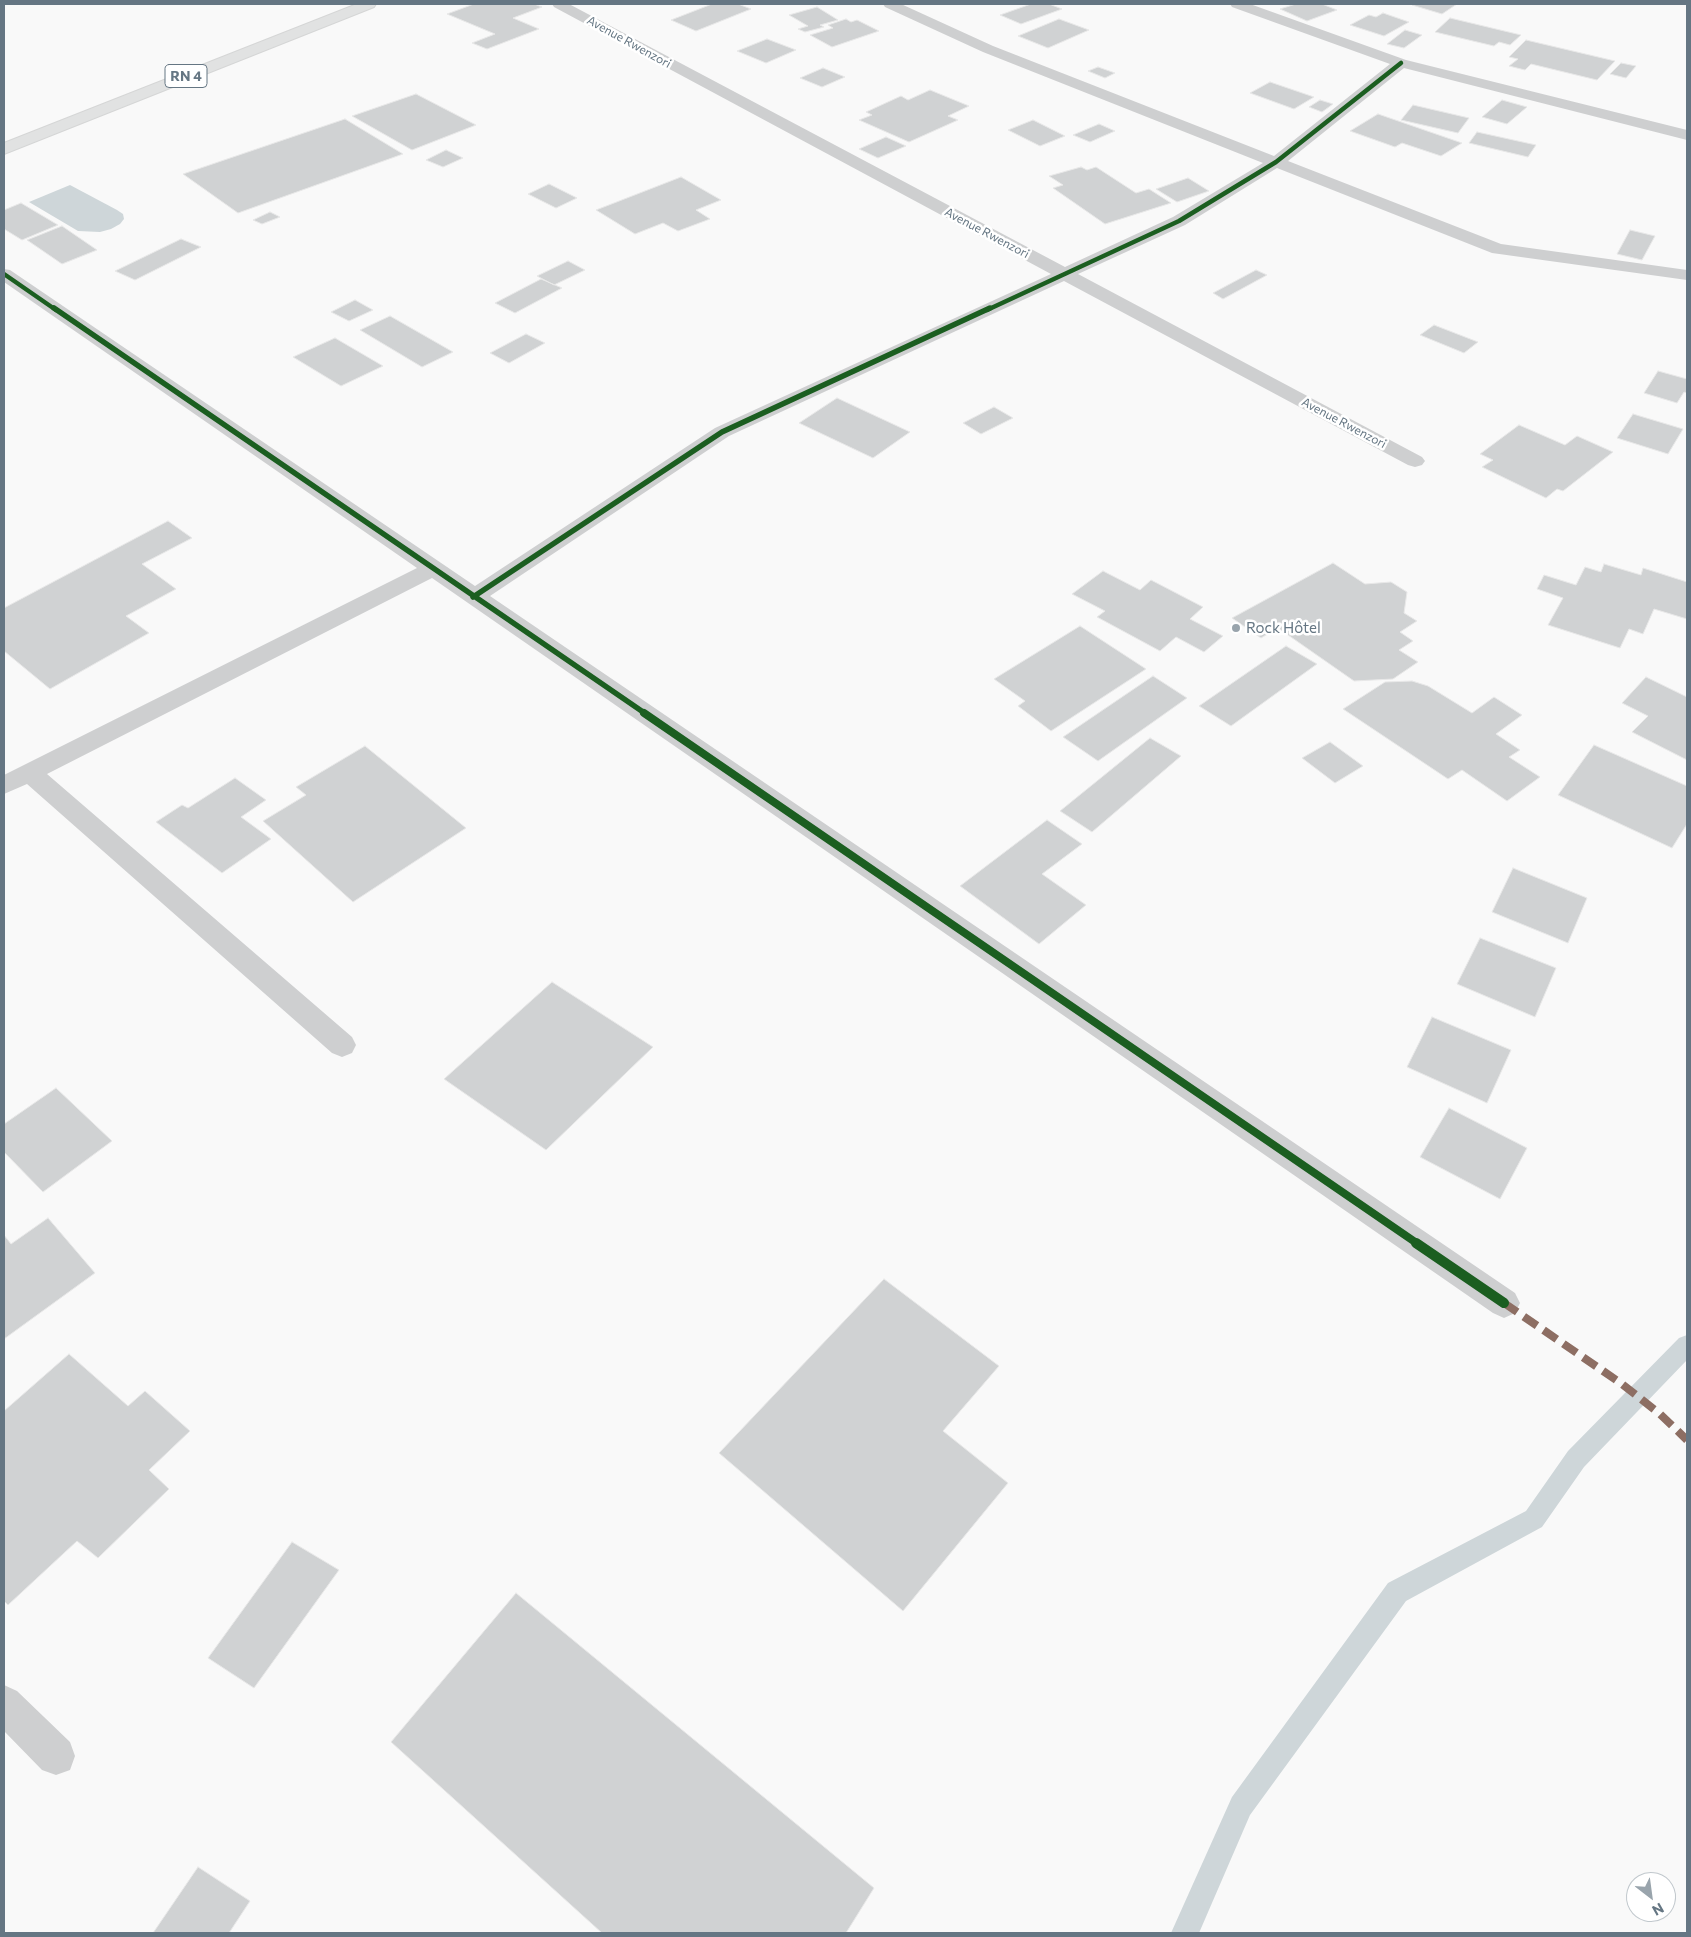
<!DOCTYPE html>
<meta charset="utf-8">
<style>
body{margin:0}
#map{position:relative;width:1691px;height:1937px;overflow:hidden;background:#f9f9f9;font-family:Commissioner,sans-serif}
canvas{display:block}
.frame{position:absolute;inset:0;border:5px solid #657683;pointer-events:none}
.north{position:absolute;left:1626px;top:1872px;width:50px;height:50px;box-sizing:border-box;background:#fff;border:1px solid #c1c8cd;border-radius:50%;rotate:150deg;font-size:14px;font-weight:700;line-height:20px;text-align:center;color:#657683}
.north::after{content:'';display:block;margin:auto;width:18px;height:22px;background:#99a4ac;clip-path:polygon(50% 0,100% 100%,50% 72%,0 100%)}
</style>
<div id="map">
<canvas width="1691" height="1937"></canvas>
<div class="frame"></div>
<div class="north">N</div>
</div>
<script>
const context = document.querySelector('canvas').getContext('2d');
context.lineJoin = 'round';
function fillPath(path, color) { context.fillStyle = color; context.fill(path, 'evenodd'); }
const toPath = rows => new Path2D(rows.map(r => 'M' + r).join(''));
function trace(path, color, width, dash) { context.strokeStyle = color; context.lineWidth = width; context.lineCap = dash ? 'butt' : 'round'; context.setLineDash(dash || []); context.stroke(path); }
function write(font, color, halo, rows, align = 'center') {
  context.font = font + ' Commissioner,sans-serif'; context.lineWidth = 5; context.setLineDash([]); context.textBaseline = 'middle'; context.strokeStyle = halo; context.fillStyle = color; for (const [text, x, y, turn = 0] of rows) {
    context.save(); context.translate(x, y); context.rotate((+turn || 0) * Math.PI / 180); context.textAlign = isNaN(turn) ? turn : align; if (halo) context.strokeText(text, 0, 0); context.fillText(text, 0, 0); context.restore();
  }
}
fillPath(toPath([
 [70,185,117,210,123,214,124,219,120,224,111,229,100,232,78,231,29,202]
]), '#ced6d9');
fillPath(toPath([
 [1687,1335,1687,1360,1584,1467,1542,1527,1406,1601,1250,1815,1199,1933,1171,1933,1232,1797,1388,1583,1526,1511,1568,1451,1679,1338,1687,1335]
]), '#ced6d9');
const building = toPath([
 [474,4,534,4,542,7,513,18,539,29,487,49,472,43,495,34,447,14,474,4],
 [710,4,738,4,751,9,696,31,671,20,712,4,710,4],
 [1031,4,1049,4,1062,9,1021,24,1000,15,1031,4],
 [1296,4,1322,4,1337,10,1307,21,1280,9,1296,4],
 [1415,4,1457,4,1442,14,1412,5,1415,4],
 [817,7,838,20,820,25,824,27,805,32,798,29,808,26,789,15,817,7],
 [1383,13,1409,22,1384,36,1350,25,1369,15,1376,17,1383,13],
 [1450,18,1521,35,1510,45,1499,42,1494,46,1435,32,1450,18],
 [846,19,851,22,857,20,879,31,832,47,810,35,833,28,828,25,846,19],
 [1059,19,1089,30,1048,48,1018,36,1059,19],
 [1405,30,1422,35,1404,48,1387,44,1405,30],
 [767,39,796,50,766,63,737,51,767,39],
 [1526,40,1615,61,1597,80,1531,64,1525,70,1509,66,1518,59,1509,57,1526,40],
 [1621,63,1636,66,1626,78,1610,74,1621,63],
 [1098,67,1115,73,1105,78,1088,71,1098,67],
 [823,68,845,77,822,87,800,78,823,68],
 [1270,82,1314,97,1294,109,1250,93,1270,82],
 [930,90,969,106,948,116,958,120,909,142,859,120,872,115,866,112,901,96,908,100,930,90],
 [416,94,476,125,412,150,352,116,416,94],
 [1320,100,1333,104,1322,112,1309,107,1320,100],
 [1502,100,1527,107,1507,124,1482,117,1502,100],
 [1413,105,1469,118,1458,133,1401,120,1413,105],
 [1378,114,1462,143,1441,156,1402,143,1395,147,1350,131,1378,114],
 [345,119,403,154,238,213,183,174,345,119],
 [1033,120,1065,136,1040,146,1008,130,1033,120],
 [1099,124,1115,131,1090,142,1073,135,1099,124],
 [1477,132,1536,145,1528,157,1469,143,1477,132],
 [886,137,906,146,878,158,859,149,886,137],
 [446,150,463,158,443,167,426,160,446,150],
 [1081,167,1087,170,1096,167,1136,193,1149,189,1171,203,1105,224,1053,188,1063,185,1049,176,1081,167],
 [681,177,721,200,696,210,710,219,678,231,663,223,635,234,596,210,681,177],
 [1188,178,1209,191,1177,202,1156,189,1188,178],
 [549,184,577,198,556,208,528,194,549,184],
 [21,203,58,225,22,240,4,229,4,210,21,203],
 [270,212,280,217,262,224,253,220,270,212],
 [62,226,97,250,62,264,27,240,62,226],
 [1630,230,1655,236,1642,260,1617,254,1630,230],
 [181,239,201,247,135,280,115,271,181,239],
 [568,261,585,270,554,285,537,276,568,261],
 [1256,270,1267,275,1223,299,1213,293,1256,270],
 [541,279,562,288,515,313,495,303,541,279],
 [355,300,373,310,349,321,331,312,355,300],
 [390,316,453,352,422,367,360,330,390,316],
 [1434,325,1478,342,1464,353,1420,335,1434,325],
 [526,334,545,343,509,363,490,353,526,334],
 [335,338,383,366,341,386,293,357,335,338],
 [1658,371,1687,379,1687,393,1684,392,1677,403,1644,393,1658,371],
 [837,398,910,432,873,458,799,423,837,398],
 [994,407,1013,418,981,434,963,423,994,407],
 [1633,414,1683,429,1668,454,1617,438,1633,414],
 [1519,425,1565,445,1577,436,1613,452,1563,491,1557,489,1546,498,1482,467,1493,460,1480,454,1519,425],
 [168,521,192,538,142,564,176,589,126,616,149,633,50,689,4,651,4,608,168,521],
 [1333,563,1365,584,1391,582,1407,592,1404,613,1417,621,1400,632,1413,641,1399,650,1418,662,1393,679,1354,681,1278,628,1261,638,1232,618,1333,563],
 [1604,564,1641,575,1643,568,1687,582,1687,619,1654,609,1643,634,1629,629,1620,648,1548,625,1563,598,1537,589,1544,575,1576,585,1585,567,1601,572,1604,564],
 [1103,571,1140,590,1151,580,1203,607,1190,619,1223,636,1204,652,1176,637,1160,651,1097,617,1105,611,1072,594,1103,571],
 [1080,626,1146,669,1051,731,1018,706,1025,701,994,679,1080,626],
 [1286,646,1317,664,1231,726,1199,706,1286,646],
 [1153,676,1187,698,1098,761,1063,737,1153,676],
 [1646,677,1687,697,1687,760,1632,732,1648,716,1622,703,1646,677],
 [1412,681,1428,686,1472,713,1494,697,1522,715,1496,734,1520,750,1509,757,1540,777,1507,801,1462,770,1448,779,1343,709,1385,682,1412,681],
 [1150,738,1181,756,1092,832,1060,811,1150,738],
 [1330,742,1363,766,1335,783,1302,758,1330,742],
 [1594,745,1687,786,1687,824,1672,848,1558,795,1594,745],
 [365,746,466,828,353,902,263,821,306,795,296,787,365,746],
 [235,778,266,800,241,817,271,839,222,873,156,822,182,805,188,808,235,778],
 [1047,820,1082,844,1042,874,1086,905,1039,944,960,886,1047,820],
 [1513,868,1587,898,1568,943,1492,912,1513,868],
 [1480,938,1556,968,1535,1017,1457,984,1480,938],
 [552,982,653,1047,546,1150,444,1079,552,982],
 [1432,1017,1511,1050,1487,1103,1407,1067,1432,1017],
 [56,1088,112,1141,43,1192,4,1152,4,1124,56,1088],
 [1449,1108,1527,1148,1500,1199,1420,1157,1449,1108],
 [48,1218,95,1273,4,1339,4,1235,11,1244,48,1218],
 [884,1279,999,1366,943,1431,1008,1483,903,1611,719,1453,884,1279],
 [69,1354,128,1406,145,1391,190,1431,149,1470,169,1489,98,1558,77,1541,8,1605,4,1601,4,1411,69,1354],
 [292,1542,339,1570,254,1688,208,1658,292,1542],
 [516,1593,874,1888,846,1933,602,1933,391,1742,516,1593],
 [198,1867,250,1901,229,1933,153,1933,198,1867]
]);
fillPath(building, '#d0d2d3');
trace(building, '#e8e8e8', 1);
const highway = toPath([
 [357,4,376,4,374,7,4,154,4,143,357,4]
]);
trace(highway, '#d5d6d6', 2);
fillPath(toPath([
 [552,4,569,4,1065,267,1173,217,1263,163,983,52,885,7,883,4,901,4,993,46,1274,156,1390,64,1232,7,1230,4,1250,4,1406,60,1687,130,1687,140,1404,68,1288,161,1501,244,1687,270,1687,280,1492,253,1277,168,1185,225,1078,274,1422,457,1425,461,1422,465,1415,467,1408,465,1064,281,729,436,490,596,1515,1293,1520,1303,1515,1313,1504,1318,1493,1313,432,578,47,774,352,1037,356,1045,352,1053,342,1057,332,1053,27,784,4,794,4,775,417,568,4,282,4,269,10,270,475,586,715,428,1051,274,554,7,552,4],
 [4,1685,17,1691,70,1742,75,1756,70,1770,56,1775,42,1770,4,1731,4,1685]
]), '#cecfd0');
fillPath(highway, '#e1e2e2');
trace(toPath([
 [1504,1303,1622,1384,1660,1414,1687,1440]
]), '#8d6e63', 8, [16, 8]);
trace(toPath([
 [4,274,56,310],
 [987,310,1179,221,1276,162,1401,63]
]), '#1b5e20', 4.5);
trace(toPath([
 [54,308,646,714],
 [473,597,722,432,990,308]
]), '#1b5e20', 5.5);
trace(toPath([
 [644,713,1418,1244]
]), '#1b5e20', 8);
trace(toPath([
 [1416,1243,1504,1303]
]), '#1b5e20', 10);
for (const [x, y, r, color] of [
 [1236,628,5,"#99a4ac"]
]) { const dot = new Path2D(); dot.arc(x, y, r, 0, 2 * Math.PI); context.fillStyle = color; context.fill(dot); trace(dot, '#fff', 2); }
write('12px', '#657683', '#fff', [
 ["Avenue Rwenzori",629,42,29],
 ["Avenue Rwenzori",987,233,28],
 ["Avenue Rwenzori",1344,423,28]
]);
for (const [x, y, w] of [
 [186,76,42]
]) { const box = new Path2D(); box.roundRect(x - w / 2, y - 11.5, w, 23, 4); context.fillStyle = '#fff'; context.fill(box); trace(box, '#657683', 1); }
write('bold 14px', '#657683', null, [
 ["RN 4",186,76]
]);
write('15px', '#657683', '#fff', [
 ["Rock Hôtel",1246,628]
], 'left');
</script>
